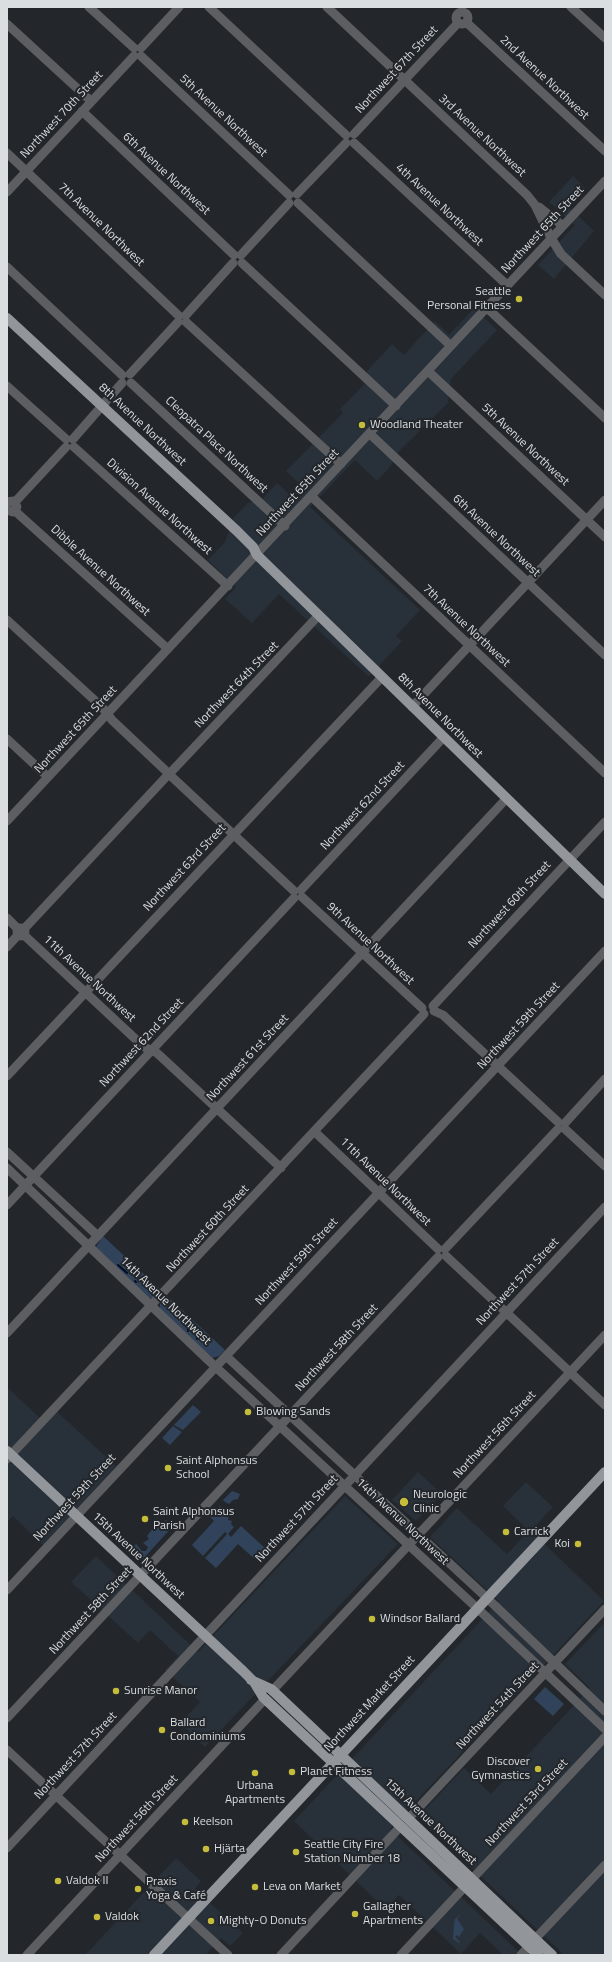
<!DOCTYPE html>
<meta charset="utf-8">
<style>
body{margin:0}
#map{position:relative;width:612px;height:1962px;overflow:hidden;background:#23272b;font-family:"Titillium Web",sans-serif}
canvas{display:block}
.frame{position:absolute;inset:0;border:8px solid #dbdee1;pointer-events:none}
</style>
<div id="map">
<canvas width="612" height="1962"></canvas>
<div class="frame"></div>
</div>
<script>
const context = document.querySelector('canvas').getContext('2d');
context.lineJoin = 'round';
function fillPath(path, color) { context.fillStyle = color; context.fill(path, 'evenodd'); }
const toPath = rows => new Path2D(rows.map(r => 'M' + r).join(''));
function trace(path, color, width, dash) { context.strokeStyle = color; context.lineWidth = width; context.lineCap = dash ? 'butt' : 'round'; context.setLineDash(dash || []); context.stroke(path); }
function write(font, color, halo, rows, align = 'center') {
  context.font = font + ' "Titillium Web",sans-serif'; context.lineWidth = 4; context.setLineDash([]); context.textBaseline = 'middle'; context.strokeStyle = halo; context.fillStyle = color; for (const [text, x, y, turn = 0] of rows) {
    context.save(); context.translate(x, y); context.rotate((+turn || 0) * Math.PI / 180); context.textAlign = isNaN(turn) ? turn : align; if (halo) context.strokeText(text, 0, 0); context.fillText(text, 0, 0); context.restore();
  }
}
fillPath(toPath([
 [573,176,586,189,569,207,594,231,554,279,538,265,575,225,549,202],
 [474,308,497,330,451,379,448,403,399,451,390,467,377,481,355,460,310,507,420,610,396,636,402,641,369,677,279,594,252,623,225,599,236,587,208,560,225,542,234,517,248,503,263,498,277,483,295,500,305,489,286,471,343,413,340,409,364,385,367,371,392,344,404,355,435,321,449,335],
 [7,1387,41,1419,52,1407,116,1466,43,1545,13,1516,7,1522],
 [418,1472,442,1494,416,1521,392,1500],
 [526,1482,553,1507,531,1531,604,1601,390,1829,522,1955,503,1955,480,1933,461,1954,399,1895,385,1909,294,1821,499,1601,430,1537,457,1508,507,1554,529,1531,503,1506],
 [345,1496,398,1544,205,1747,180,1723,200,1702,165,1670,178,1656,150,1630,138,1643,71,1582,96,1556,198,1652],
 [605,1622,605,1955,564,1955,418,1817,464,1768,491,1794,590,1688,565,1664],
 [176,1858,201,1881,195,1889,243,1933,230,1946,221,1938,207,1953,209,1955,85,1955]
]), '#283039');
fillPath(toPath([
 [103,1236,161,1290,153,1298,148,1298,96,1247],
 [167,1296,225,1350,219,1356,212,1358,160,1309,160,1304],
 [193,1405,201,1412,183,1430,174,1425],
 [173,1426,182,1432,170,1445,162,1438],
 [232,1491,240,1494,238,1499,233,1500,229,1504,225,1502,223,1500],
 [220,1506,229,1514,228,1520,232,1521,231,1524,234,1527,228,1534,231,1537,241,1526,267,1550,257,1561,238,1544,216,1568,205,1558,227,1534,225,1532,203,1556,192,1545,214,1521,210,1517],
 [166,1520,173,1526,142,1560,131,1550,136,1544,142,1551,146,1551,148,1547,143,1543,149,1539,147,1536,157,1523,160,1525],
 [545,1687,564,1704,553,1716,534,1699],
 [462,1913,457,1919,464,1929,459,1937,457,1935,455,1937,460,1942,459,1943,453,1939,454,1923,455,1919]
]), '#31435a');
trace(toPath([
 [118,1265,127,1273],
 [135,1281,136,1282],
 [188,1330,188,1331],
 [197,1338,197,1339]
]), '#000d29', 2);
trace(toPath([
 [89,7,134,48],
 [209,7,346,135],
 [327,7,527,195,535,205,551,238,561,254,605,295],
 [571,7,605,38],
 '456 18a6 6 0 1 1 12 0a6 6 0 1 1-12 0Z',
 [466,22,605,151],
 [7,24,91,101],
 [141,48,179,7],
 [141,56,289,195],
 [82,111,234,255],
 [354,134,458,23],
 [354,143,507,285],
 [7,153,179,316],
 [7,192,134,56],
 [297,194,346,143],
 [298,203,451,346],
 [539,207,563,226],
 [241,255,289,203],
 [242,263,396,406],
 [7,267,122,375],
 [487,308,605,418],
 [186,315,233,263],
 [186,322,341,464],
 [428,371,605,537],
 [130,374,178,322],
 [131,383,285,526],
 [7,386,66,439],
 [370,434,605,655],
 [73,439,122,383],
 [74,447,228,586],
 [312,497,605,773],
 [7,502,14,501,17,507,13,512,7,510],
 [15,502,66,447],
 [15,511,168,649],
 [7,620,102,707,112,720,166,771],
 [412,707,605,500],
 [7,739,48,777],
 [172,771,319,615],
 [172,777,294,891],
 [7,821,605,181],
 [301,890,443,738],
 [302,897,422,1008],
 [7,918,18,929],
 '17 932a4 4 0 1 1 8 0a4 4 0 1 1-8 0Z',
 [24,929,166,777],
 [24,935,144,1047,157,1053,281,1168],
 [7,947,18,935],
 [433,1006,605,822],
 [434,1011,443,1015,558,1122],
 [7,1076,382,677],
 [565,1123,605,1079],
 [565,1129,605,1166],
 [315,1132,438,1249],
 [7,1152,98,1236],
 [7,1168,207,1359,477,1608,605,1729],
 [7,1205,294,898],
 [445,1249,558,1129],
 [446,1256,605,1405],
 [7,1333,506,799],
 [226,1356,487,1598,605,1711],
 [7,1459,424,1014],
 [7,1590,605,951],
 [272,1691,605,1335],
 [7,1718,438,1257],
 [7,1750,228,1955],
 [408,1819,605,1609],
 [7,1848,605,1207],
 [535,1939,605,1865],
 [27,1955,265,1699],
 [281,1955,401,1826],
 [401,1955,605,1737],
 [521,1955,529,1946]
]), '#5d5e61', 9);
trace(toPath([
 [7,318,237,531,253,547,257,555,605,894],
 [7,1451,243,1671,254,1682,263,1697,538,1955],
 [251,1680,271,1689,552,1955],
 [154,1955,605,1472]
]), '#92969b', 10);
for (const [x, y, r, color] of [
 [519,299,4,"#c6bc3c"],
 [362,425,4,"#c6bc3c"],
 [248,1412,4,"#c6bc3c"],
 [168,1468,4,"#c6bc3c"],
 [404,1502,5,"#c6bc3c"],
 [145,1519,4,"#c6bc3c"],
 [506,1532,4,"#c6bc3c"],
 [578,1544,4,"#c6bc3c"],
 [372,1619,4,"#c6bc3c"],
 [116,1691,4,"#c6bc3c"],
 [162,1730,4,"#c6bc3c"],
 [538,1769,4,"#c6bc3c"],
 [292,1772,4,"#c6bc3c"],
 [255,1773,4,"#c6bc3c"],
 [185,1822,4,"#c6bc3c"],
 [206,1849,4,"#c6bc3c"],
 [296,1852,4,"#c6bc3c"],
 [58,1881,4,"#c6bc3c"],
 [255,1887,4,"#c6bc3c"],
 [138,1889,4,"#c6bc3c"],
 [355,1914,4,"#c6bc3c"],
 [97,1917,4,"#c6bc3c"],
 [211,1921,4,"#c6bc3c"]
]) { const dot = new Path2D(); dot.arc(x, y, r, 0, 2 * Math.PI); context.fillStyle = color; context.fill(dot); trace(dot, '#23272b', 1.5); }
write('12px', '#dbdee1', '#23272b', [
 ["Northwest 67th Street",397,70,-47],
 ["2nd Avenue Northwest",544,78,43],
 ["Northwest 70th Street",62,115,-47],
 ["5th Avenue Northwest",223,116,43],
 ["3rd Avenue Northwest",482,136,43],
 ["6th Avenue Northwest",166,174,43],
 ["4th Avenue Northwest",439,205,43],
 ["7th Avenue Northwest",101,225,44],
 ["Northwest 65th Street",543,230,-47],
 ["8th Avenue Northwest",142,425,43],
 ["Cleopatra Place Northwest",216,445,43],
 ["5th Avenue Northwest",525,445,43],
 ["Northwest 65th Street",298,493,-47],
 ["Division Avenue Northwest",159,507,42],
 ["6th Avenue Northwest",496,536,43],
 ["Dibble Avenue Northwest",100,571,42],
 ["7th Avenue Northwest",466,626,43],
 ["Northwest 64th Street",237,685,-46],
 ["8th Avenue Northwest",440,716,45],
 ["Northwest 65th Street",76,730,-47],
 ["Northwest 62nd Street",363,806,-47],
 ["Northwest 63rd Street",185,868,-47],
 ["Northwest 60th Street",510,905,-47],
 ["9th Avenue Northwest",370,944,43],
 ["11th Avenue Northwest",89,979,43],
 ["Northwest 59th Street",519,1026,-47],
 ["Northwest 62nd Street",142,1043,-47],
 ["Northwest 61st Street",248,1058,-47],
 ["11th Avenue Northwest",385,1182,44],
 ["Northwest 60th Street",208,1229,-47],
 ["Northwest 59th Street",297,1262,-47],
 ["Northwest 57th Street",518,1282,-47],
 ["14th Avenue Northwest",165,1301,44],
 ["Northwest 58th Street",337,1348,-47],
 ["Northwest 56th Street",495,1435,-47],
 ["Northwest 59th Street",75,1498,-47],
 ["Northwest 57th Street",297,1519,-47],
 ["14th Avenue Northwest",402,1522,43],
 ["15th Avenue Northwest",138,1556,43],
 ["Northwest 58th Street",91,1611,-47],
 ["Northwest Market Street",370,1704,-47],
 ["Northwest 54th Street",498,1706,-47],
 ["Northwest 57th Street",76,1756,-47],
 ["Northwest 53rd Street",527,1803,-47],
 ["Northwest 56th Street",137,1819,-47],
 ["15th Avenue Northwest",430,1822,43]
]);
write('12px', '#dbdee1', '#23272b', [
 ["Seattle",511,292,"right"],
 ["Personal Fitness",511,306,"right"],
 ["Woodland Theater",370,425],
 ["Blowing Sands",256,1412],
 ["Saint Alphonsus",176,1461],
 ["School",176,1475],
 ["Neurologic",413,1495],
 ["Clinic",413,1509],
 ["Saint Alphonsus",153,1512],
 ["Parish",153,1526],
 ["Carrick",514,1532],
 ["Koi",570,1544,"right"],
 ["Windsor Ballard",380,1619],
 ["Sunrise Manor",124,1691],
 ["Ballard",170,1723],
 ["Condominiums",170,1737],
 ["Discover",530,1762,"right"],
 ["Gymnastics",530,1776,"right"],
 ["Planet Fitness",300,1772],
 ["Urbana",255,1786,"center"],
 ["Apartments",255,1800,"center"],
 ["Keelson",193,1822],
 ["Seattle City Fire",304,1845],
 ["Station Number 18",304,1859],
 ["Hjärta",214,1849],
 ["Valdok II",66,1881],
 ["Praxis",146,1882],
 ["Yoga & Café",146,1896],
 ["Leva on Market",263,1887],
 ["Gallagher",363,1907],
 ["Apartments",363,1921],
 ["Valdok",105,1917],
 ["Mighty-O Donuts",219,1921]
], 'left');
</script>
